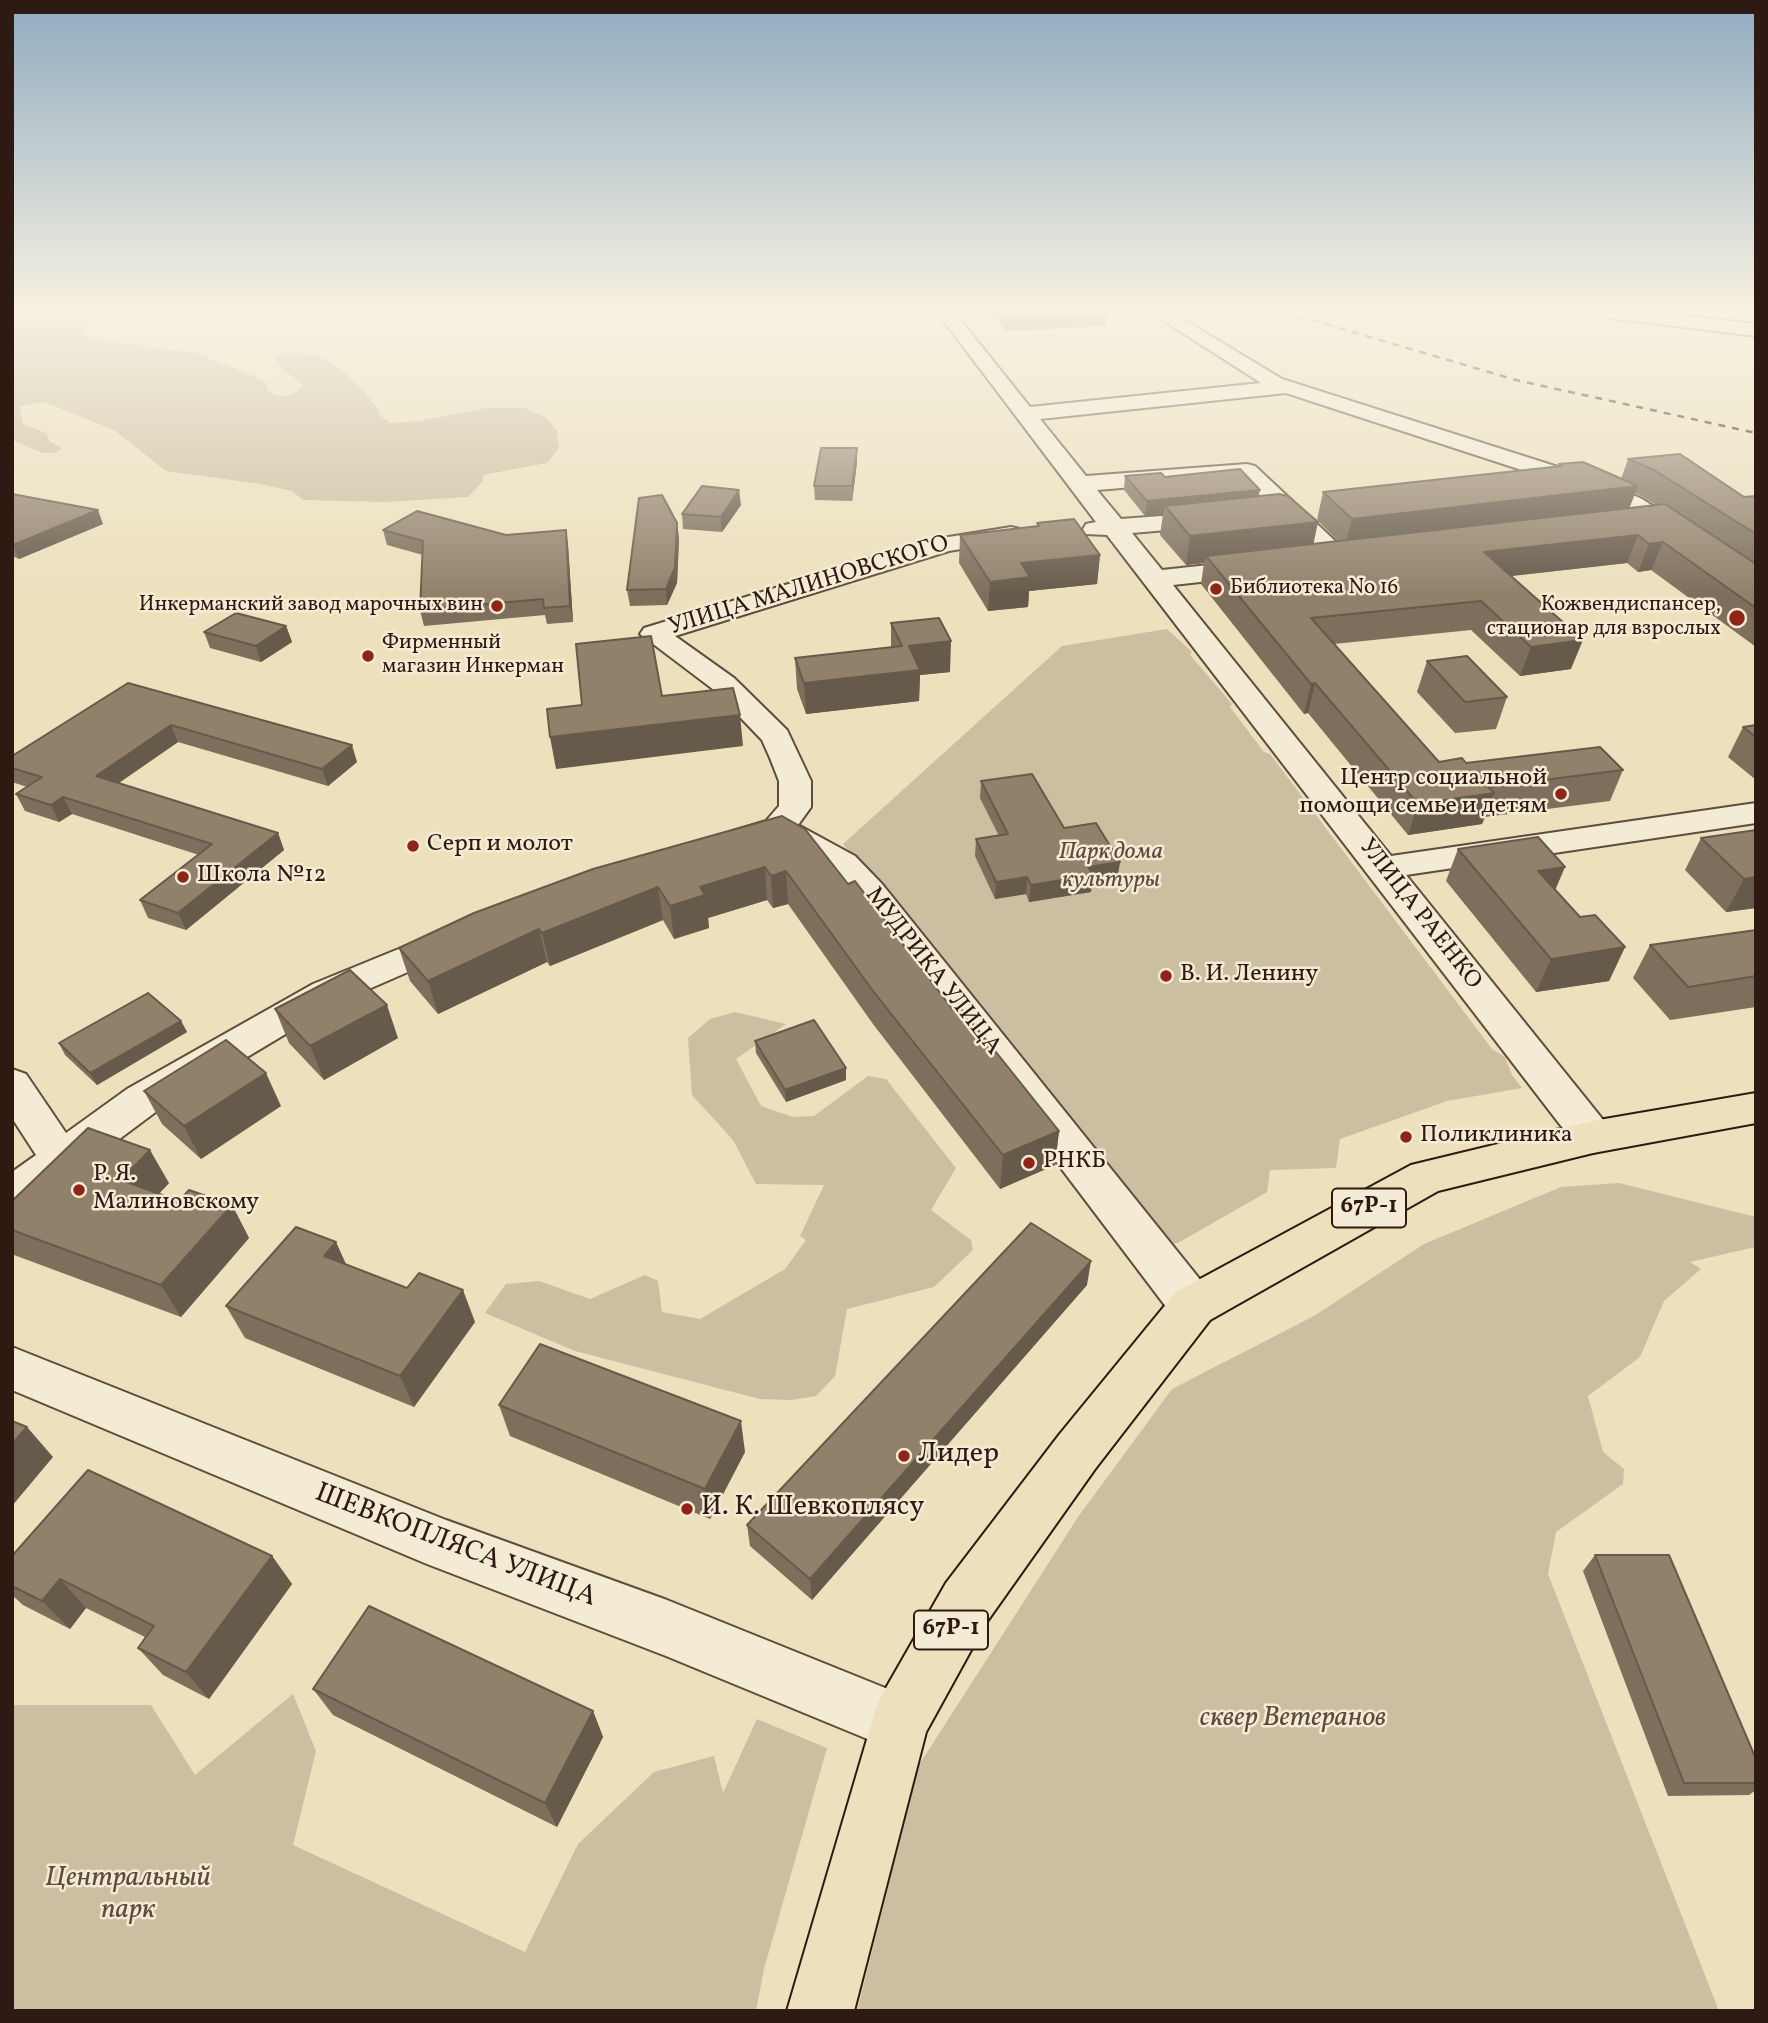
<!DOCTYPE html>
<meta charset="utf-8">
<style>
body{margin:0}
#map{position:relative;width:1768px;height:2023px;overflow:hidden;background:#ece0bd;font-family:Vollkorn,serif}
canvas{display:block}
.frame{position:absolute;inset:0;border:14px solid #2f1a13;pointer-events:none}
</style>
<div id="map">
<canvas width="1768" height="2023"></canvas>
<div class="frame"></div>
</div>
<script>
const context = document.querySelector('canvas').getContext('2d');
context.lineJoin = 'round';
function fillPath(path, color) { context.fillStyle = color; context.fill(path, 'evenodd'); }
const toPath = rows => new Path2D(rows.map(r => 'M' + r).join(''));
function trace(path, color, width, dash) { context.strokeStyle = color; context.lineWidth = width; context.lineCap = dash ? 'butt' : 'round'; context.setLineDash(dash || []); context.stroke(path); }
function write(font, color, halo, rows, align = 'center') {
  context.font = font + ' Vollkorn,serif'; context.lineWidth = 5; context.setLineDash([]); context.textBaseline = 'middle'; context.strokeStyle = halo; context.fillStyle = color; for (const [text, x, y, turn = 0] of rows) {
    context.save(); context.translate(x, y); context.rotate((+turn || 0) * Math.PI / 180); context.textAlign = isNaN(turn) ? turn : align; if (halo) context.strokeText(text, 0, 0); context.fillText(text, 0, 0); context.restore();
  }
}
fillPath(toPath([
 [12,312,117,312,83,317,87,325,86,336,154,348,194,352,265,381,267,390,278,396,291,395,304,386,278,365,274,357,284,354,315,355,329,361,351,378,377,407,380,415,390,423,419,421,486,408,525,408,547,418,557,431,559,448,547,463,483,475,483,481,468,497,384,502,303,500,292,491,260,484,166,471,114,430,44,402,20,406,23,424,46,433,50,442,63,448,55,453,43,453,12,440],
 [1167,629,1192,652,1190,655,1232,704,1230,707,1264,752,1270,754,1492,1049,1505,1057,1512,1075,1522,1088,1447,1101,1340,1139,1336,1168,1270,1170,1267,1192,1178,1243,1156,1246,913,929,843,844,1062,646],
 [735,1012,786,1024,736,1059,761,1106,793,1117,814,1116,868,1076,886,1079,956,1168,931,1210,971,1240,973,1250,934,1287,847,1309,835,1376,816,1396,792,1400,760,1399,575,1351,485,1313,506,1284,539,1281,590,1299,645,1275,658,1281,662,1312,700,1319,785,1269,806,1240,800,1236,824,1185,756,1184,733,1140,692,1095,688,1038,710,1019],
 [1619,1183,1756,1217,1755,1247,1690,1262,1701,1269,1664,1301,1640,1357,1588,1396,1603,1452,1624,1469,1623,1484,1556,1532,1548,1574,1719,2011,857,2011,919,1765,1078,1517,1172,1389,1314,1316,1424,1244,1561,1187],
 [293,1694,316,1751,293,1845,525,1952,578,1844,654,1772,714,1756,723,1793,757,1719,827,1748,764,1969,756,2011,12,2011,12,1705,151,1705,195,1775]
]), '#ccbea0');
const minor = toPath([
 [937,312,954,312,1030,407,1261,383,1150,312,1171,312,1282,379,1605,482,1642,499,1756,574,1756,594,1747,592,1626,509,1589,492,1286,393,1040,419,1086,476,1247,464,1255,466,1349,554,1353,559,1349,564,1331,564,1281,519,1264,517,1261,512,1268,506,1241,478,1097,490,1121,519,1213,512,1222,514,1225,519,1222,524,1213,526,1132,533,1162,570,1255,560,1264,563,1268,568,1264,573,1255,576,1173,585,1391,856,1756,803,1756,823,1406,875,1608,1126,1614,1137,1608,1148,1593,1153,1578,1148,1107,535,1086,534,1083,529,1086,524,1096,522,937,312],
 [1600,312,1651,312,1756,324,1756,336,1609,318,1600,312],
 [1011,527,1020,529,1023,534,1020,539,949,551,675,636,734,678,787,730,811,781,811,807,798,825,855,856,882,884,1210,1292,1216,1306,1210,1320,1193,1326,1176,1320,858,900,831,872,775,840,742,849,730,846,725,839,730,832,766,821,779,806,779,781,770,758,762,740,714,690,640,634,644,628,936,539,1011,527],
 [450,928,463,932,468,940,463,948,339,1002,157,1111,27,1208,12,1213,12,1172,36,1155,12,1118,12,1069,26,1074,66,1133,127,1089,313,984,450,928],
 [12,1347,446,1520,667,1600,920,1702,928,1723,920,1744,899,1752,666,1656,427,1564,12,1390,12,1347]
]);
const major = toPath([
 [1756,1093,1756,1123,1593,1153,1438,1191,1210,1320,1095,1469,986,1623,926,1732,854,2011,787,2011,878,1702,946,1583,1059,1435,1176,1292,1411,1165,1593,1121,1756,1093]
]);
trace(minor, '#5e4c3e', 4);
trace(major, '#2f1a13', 4);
fillPath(minor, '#f3ebd4');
fillPath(major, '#ece0bd');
trace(toPath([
 [1285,312,1516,380,1756,433]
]), '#2f1a13', 2.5, [7, 7]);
fillPath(toPath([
 [989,312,1107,312,1105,326,1007,331],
 [1628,459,1744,497,1756,496,1756,647,1651,570,1638,572,1627,563,1511,576,1571,669,1520,676,1471,630,1334,644,1439,762,1623,770,1610,801,1485,817,1482,824,1408,835,1308,713,1304,714,1201,584,1204,563,1186,565,1160,535,1163,514,1145,516,1124,490,1125,476,1165,477,1258,496,1314,544,1338,541,1317,520,1323,492,1558,467,1559,464,1621,479],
 [1635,493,1643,497,1656,505,1629,508],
 [857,463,852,501,815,500,814,486],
 [12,494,103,524,19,559,12,556],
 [741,505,722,532,683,529,682,514],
 [677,523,679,539,677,583,667,605,630,606,627,590],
 [1037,523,1100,555,1097,584,1029,591,1028,607,988,611,959,563,960,535,1037,526],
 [383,530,506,535,566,530,568,545,573,622,547,624,545,615,424,626,420,610,423,555,387,545],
 [891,623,950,672,920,675,919,701,806,714,797,689,795,658,891,647],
 [286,626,292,642,261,662,210,648,204,632],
 [1427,661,1507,697,1496,729,1455,733,1417,692],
 [128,683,357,762,328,786,178,742,119,783,278,833,284,850,186,930,148,918,140,900,199,855,72,814,59,822,25,811,16,794,27,787,12,782,12,756],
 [1756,725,1756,780,1728,757,1743,727],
 [981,781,1064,828,1120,862,1117,879,1092,883,1091,892,1029,902,1026,894,995,899,975,856,976,839,999,836,980,798],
 [782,816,848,884,953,1010,1059,1131,1055,1165,1000,1189,873,1024,788,904,773,908,767,900,708,918,709,928,674,939,663,920,550,966,547,962,438,1014,410,981,399,948],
 [1756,830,1756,908,1726,912,1685,870,1701,838],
 [1458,849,1555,889,1580,917,1625,947,1609,981,1536,992,1446,881],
 [1756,930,1756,1007,1670,1020,1633,978,1650,945],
 [275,1009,398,1038,324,1080,289,1043],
 [181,1021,187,1032,97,1085,65,1055,59,1043],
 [755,1041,846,1068,846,1080,786,1102,756,1053],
 [144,1091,281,1106,201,1159,162,1124],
 [169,1183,159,1194,179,1201,232,1205,249,1238,181,1317,14,1255,12,1252,12,1201],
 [346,1265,475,1322,414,1407,245,1338,226,1306],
 [1087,1285,812,1600,750,1546,747,1525],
 [499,1405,745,1452,710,1519,510,1436],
 [1595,1555,1756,1783,1756,1790,1749,1795,1668,1796,1583,1571],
 [12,1556,272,1556,292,1584,209,1699,163,1675,138,1648,145,1637,86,1608,70,1629,23,1605,12,1595],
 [313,1689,593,1711,603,1737,557,1827,333,1715]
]), '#7d6f5c');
fillPath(toPath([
 [857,448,857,463,852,501,852,486],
 [1638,486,1627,514,1345,547,1352,519],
 [739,490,741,505,722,532,721,517],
 [1260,490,1257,504,1165,506,1163,514,1145,516,1147,501],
 [98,510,103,524,19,559,13,545],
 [1318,522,1312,551,1206,556,1204,563,1186,565,1190,536],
 [677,523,679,539,677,583,667,605,666,589],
 [566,530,568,545,573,622,570,606],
 [1638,535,1627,563,1475,580,1484,552],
 [1663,542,1651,570,1638,572,1649,544],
 [1100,555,1097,584,1029,591,1028,607,988,611,990,582,1021,563],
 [286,626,292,642,261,662,256,646],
 [1583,640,1571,669,1520,676,1531,647],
 [951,641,950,672,920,675,919,701,806,714,804,683,909,646],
 [1315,683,1308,713,1304,714,1311,684],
 [740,715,743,746,556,769,550,737],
 [171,725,178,742,104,793,96,776],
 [352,745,357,762,328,786,322,769],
 [1494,793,1482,824,1408,835,1418,804],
 [63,797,72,814,59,822,51,805],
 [278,833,284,850,186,930,178,913],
 [1120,862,1117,879,1092,883,1091,892,1029,902,1031,885,1088,867],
 [765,867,767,900,708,918,709,928,674,939,670,906,700,887],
 [1565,867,1551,900,1538,871],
 [786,871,788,904,773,908,771,876],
 [1027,877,1026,894,995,899,996,882],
 [1756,877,1756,908,1726,912,1744,879],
 [658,887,663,920,550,966,542,933],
 [539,929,547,962,438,1014,428,981],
 [1625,947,1609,981,1536,992,1551,959],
 [387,1005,398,1038,324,1080,310,1046],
 [181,1021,187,1032,97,1085,90,1073],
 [846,1068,846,1080,786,1102,785,1090],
 [266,1073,281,1106,201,1159,184,1126],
 [1059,1131,1055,1165,1000,1189,1003,1155],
 [150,1150,169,1183,140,1213,121,1180],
 [232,1205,249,1238,181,1317,161,1285],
 [336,1242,351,1275,324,1256],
 [1091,1261,1087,1285,812,1600,810,1579],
 [463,1290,475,1322,414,1407,400,1376],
 [741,1421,745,1452,710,1519,705,1489],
 [27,1427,53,1457,12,1506,12,1444],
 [272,1556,292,1584,209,1699,186,1672],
 [60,1579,86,1608,70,1629,42,1601],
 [593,1711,603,1737,557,1827,545,1803]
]), '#665a4b');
const building = toPath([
 [821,448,857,448,852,486,814,486,821,448],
 [1680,454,1744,497,1756,496,1756,534,1654,470,1628,459,1680,454],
 [1583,462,1638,486,1352,519,1323,492,1562,466,1559,464,1583,462],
 [1240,469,1260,490,1147,501,1125,476,1161,473,1165,477,1240,469],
 [702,486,739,490,721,517,682,514,702,486],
 [12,494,98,510,13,545,12,494],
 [1279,494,1288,496,1318,522,1190,536,1165,506,1279,494],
 [662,495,677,523,675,567,666,589,627,590,639,498,662,495],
 [1665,504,1756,564,1756,608,1663,542,1649,544,1638,535,1484,552,1583,640,1531,647,1481,601,1311,618,1439,762,1462,758,1466,763,1600,747,1623,770,1488,787,1494,793,1418,804,1315,683,1311,684,1206,556,1665,504],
 [417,511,506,535,566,530,570,606,544,608,543,599,420,610,423,541,383,530,417,511],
 [1074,519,1100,555,1021,563,1030,577,990,582,960,535,1039,526,1037,523,1074,519],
 [236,613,286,626,256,646,204,632,236,613],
 [939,618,951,641,909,646,920,670,804,683,795,658,902,646,891,623,939,618],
 [651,636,662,696,733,688,740,715,550,737,547,709,582,705,576,644,651,636],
 [1467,656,1507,697,1465,702,1427,661,1467,656],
 [128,683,352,745,322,769,171,725,96,776,278,833,178,913,140,900,212,844,63,797,51,805,16,794,42,777,12,768,12,756,128,683],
 [1756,725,1756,737,1743,727,1756,725],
 [1032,774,1064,828,1096,823,1120,862,1088,867,1093,875,1031,885,1027,877,996,882,976,839,1008,834,981,781,1032,774],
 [782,816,805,829,848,884,855,881,953,1010,960,1007,1059,1131,1003,1155,873,991,786,871,771,876,765,867,700,887,705,895,670,906,658,887,542,933,539,929,428,981,399,948,474,913,593,869,782,816],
 [1756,830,1756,877,1744,879,1701,838,1756,830],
 [1538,837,1565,867,1538,871,1580,917,1595,915,1625,947,1551,959,1458,849,1538,837],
 [1756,930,1756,976,1688,987,1650,945,1756,930],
 [350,970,387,1005,310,1046,275,1009,350,970],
 [148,993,181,1021,90,1073,59,1043,148,993],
 [814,1020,846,1068,785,1090,755,1041,814,1020],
 [226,1040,266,1073,184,1126,144,1091,226,1040],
 [88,1128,150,1150,121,1180,179,1201,189,1190,232,1205,161,1285,12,1230,12,1201,88,1128],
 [1031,1223,1091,1261,810,1579,747,1525,1031,1223],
 [296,1227,336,1242,324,1256,407,1288,419,1273,463,1290,400,1376,226,1306,296,1227],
 [540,1344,741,1421,705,1489,499,1405,540,1344],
 [12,1421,27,1427,12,1444,12,1421],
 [88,1470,272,1556,186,1672,138,1648,154,1626,60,1579,42,1601,12,1586,12,1556,88,1470],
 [1595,1555,1669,1555,1756,1759,1756,1783,1684,1783,1595,1555],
 [369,1606,593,1711,545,1803,313,1689,369,1606]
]);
fillPath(building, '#91816b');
trace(building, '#665a4b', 2);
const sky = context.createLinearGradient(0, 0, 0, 595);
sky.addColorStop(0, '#90abc0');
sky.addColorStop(0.52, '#f6f1e1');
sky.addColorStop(1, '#f6f1e100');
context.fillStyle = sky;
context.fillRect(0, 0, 1768, 595);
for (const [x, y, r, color] of [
 [1216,589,7,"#8f2418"],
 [497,606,7,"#8f2418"],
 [1737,618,9,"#8f2418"],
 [368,656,7,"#8f2418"],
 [1561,794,7,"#8f2418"],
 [413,846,7,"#8f2418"],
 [183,877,7,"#8f2418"],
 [1166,976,7,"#8f2418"],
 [1406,1137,7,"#8f2418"],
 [1029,1163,7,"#8f2418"],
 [79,1190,7,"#8f2418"],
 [904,1456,7,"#8f2418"],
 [687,1509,7,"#8f2418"]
]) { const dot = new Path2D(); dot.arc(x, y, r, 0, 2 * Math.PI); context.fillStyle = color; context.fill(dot); trace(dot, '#f3ebd4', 2.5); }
write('21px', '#2f1a13', '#f3ebd4', [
 ["Библиотека No 16",1230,589],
 ["Инкерманский завод марочных вин",483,606,"right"],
 ["Кожвендиспансер,",1721,606,"right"],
 ["стационар для взрослых",1721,630,"right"],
 ["Фирменный",382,644],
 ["магазин Инкерман",382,668]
], 'left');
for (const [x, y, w] of [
 [1369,1208,74],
 [951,1630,74]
]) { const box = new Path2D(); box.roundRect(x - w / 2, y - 19.5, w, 39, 5); context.fillStyle = '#f3ebd4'; context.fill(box); trace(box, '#2f1a13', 2); }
write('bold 23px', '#2f1a13', null, [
 ["67Р-1",1369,1208],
 ["67Р-1",951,1630]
]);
write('24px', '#2f1a13', '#f3ebd4', [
 ["УЛИЦА МАЛИНОВСКОГО",809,587,-17],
 ["УЛИЦА РАЕНКО",1419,915,52],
 ["МУДРИКА УЛИЦА",932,972,52]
]);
write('24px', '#2f1a13', '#f3ebd4', [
 ["Центр социальной",1547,780,"right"],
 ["помощи семье и детям",1547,808,"right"],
 ["Серп и молот",427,846],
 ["Школа №12",197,877],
 ["В. И. Ленину",1180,976],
 ["Поликлиника",1420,1137],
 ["РНКБ",1043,1163],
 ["Р. Я.",93,1176],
 ["Малиновскому",93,1204]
], 'left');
write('italic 24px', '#5e4b3d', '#f3ebd4', [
 ["Парк дома",1111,854],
 ["культуры",1111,882]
]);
write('28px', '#2f1a13', '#f3ebd4', [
 ["Лидер",918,1456],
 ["И. К. Шевкоплясу",701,1509]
], 'left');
write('28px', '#2f1a13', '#f3ebd4', [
 ["ШЕВКОПЛЯСА УЛИЦА",455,1547,21]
]);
write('italic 28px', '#5e4b3d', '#f3ebd4', [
 ["сквер Ветеранов",1293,1720],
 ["Центральный",128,1880],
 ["парк",128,1912]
]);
</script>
